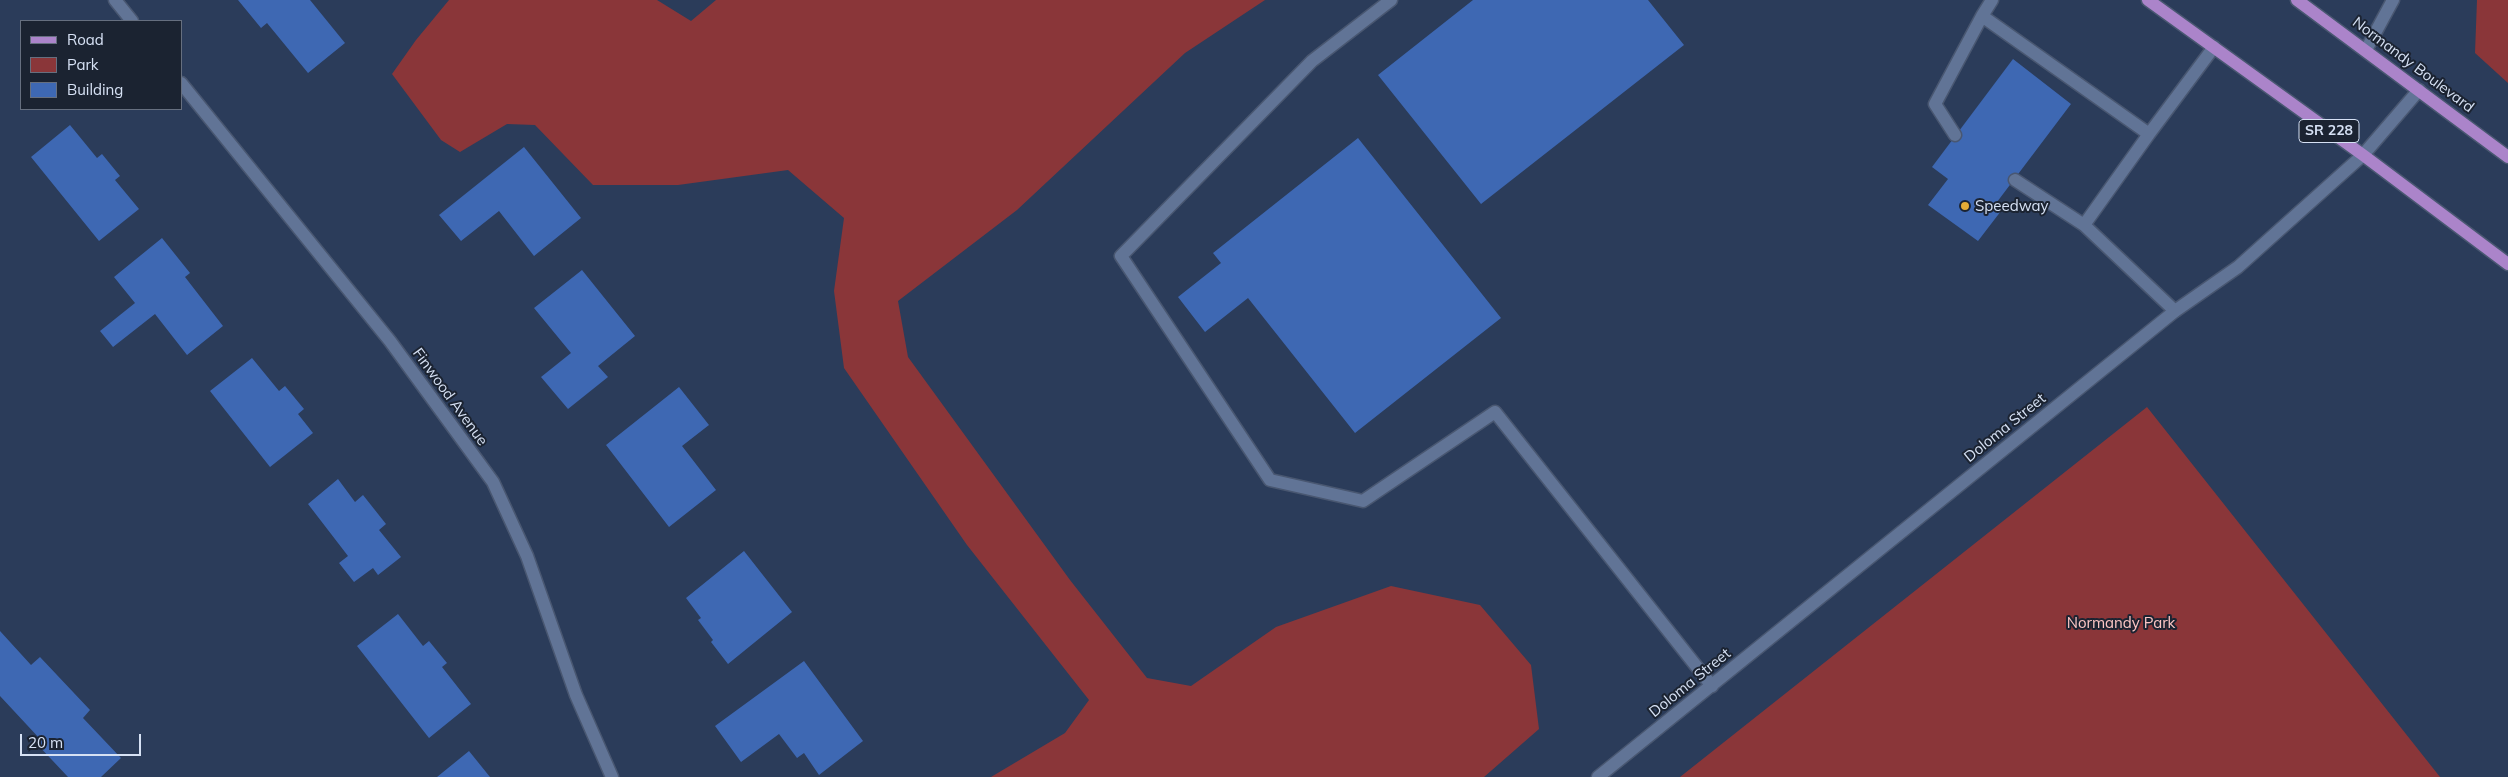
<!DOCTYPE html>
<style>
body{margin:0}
#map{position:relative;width:2508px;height:777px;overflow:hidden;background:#2b3c5a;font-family:Mulish,sans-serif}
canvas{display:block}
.legend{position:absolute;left:20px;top:20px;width:162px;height:90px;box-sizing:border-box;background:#1b2331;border:1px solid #666f7f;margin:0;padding:6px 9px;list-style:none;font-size:15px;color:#d6e1f4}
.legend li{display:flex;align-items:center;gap:10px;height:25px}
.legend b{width:25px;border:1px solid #666f7f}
.scale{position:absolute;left:20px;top:734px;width:121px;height:22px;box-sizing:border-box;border:2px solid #d6e1f4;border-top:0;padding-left:6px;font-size:15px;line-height:18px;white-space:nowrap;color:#d6e1f4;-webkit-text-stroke:4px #1b2331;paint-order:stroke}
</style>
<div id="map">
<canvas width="2508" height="777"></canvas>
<ul class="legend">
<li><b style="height:6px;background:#ab84ca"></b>Road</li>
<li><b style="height:14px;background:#8a3639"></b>Park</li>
<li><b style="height:14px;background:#3e68b3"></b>Building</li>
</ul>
<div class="scale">20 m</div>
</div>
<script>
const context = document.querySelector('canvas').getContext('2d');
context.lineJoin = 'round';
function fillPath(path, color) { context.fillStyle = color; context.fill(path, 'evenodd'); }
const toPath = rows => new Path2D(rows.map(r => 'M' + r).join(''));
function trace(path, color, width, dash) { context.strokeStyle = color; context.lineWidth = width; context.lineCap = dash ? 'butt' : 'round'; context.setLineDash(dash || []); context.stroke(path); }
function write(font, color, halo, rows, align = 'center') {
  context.font = font + ' Mulish,sans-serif'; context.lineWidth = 4; context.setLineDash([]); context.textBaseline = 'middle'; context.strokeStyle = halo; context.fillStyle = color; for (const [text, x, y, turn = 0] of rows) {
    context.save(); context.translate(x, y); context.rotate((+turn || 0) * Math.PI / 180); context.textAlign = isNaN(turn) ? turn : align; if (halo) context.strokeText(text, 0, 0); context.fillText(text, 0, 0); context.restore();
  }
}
fillPath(toPath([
 [449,0,657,0,691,21,716,0,1265,0,1185,53,1017,210,898,301,908,357,1070,580,1147,678,1191,686,1276,627,1391,586,1480,605,1531,665,1539,729,1484,777,991,777,1065,733,1089,700,967,545,844,368,834,291,844,218,788,170,678,185,593,185,535,125,507,124,460,152,441,140,392,74,416,40],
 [2477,0,2508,0,2508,83,2475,53],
 [2147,407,2440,777,1680,777]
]), '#8a3639');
fillPath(toPath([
 [238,0,310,0,345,43,308,73,267,23,261,28],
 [1473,0,1648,0,1684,45,1481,204,1378,75],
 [2013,59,2071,104,1994,206,2001,211,1978,241,1928,205,1948,179,1932,167],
 [70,125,97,158,102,154,120,176,115,180,139,209,99,241,31,157],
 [1358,138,1501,318,1355,433,1248,298,1205,332,1178,297,1221,263,1213,253],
 [524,147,581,218,534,256,499,211,461,241,439,215],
 [162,238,190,273,185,277,223,326,187,355,155,314,113,347,100,331,135,303,114,277],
 [582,270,635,336,598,366,608,377,568,409,541,377,571,353,534,308],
 [252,358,279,391,285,386,304,409,298,414,313,433,270,467,210,391],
 [679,387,709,425,682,446,716,490,669,527,606,445],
 [338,479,355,502,363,495,386,524,379,530,401,557,378,575,373,568,354,582,339,563,348,556,308,504],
 [744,551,792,612,728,664,711,642,713,640,698,620,701,618,686,598],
 [398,614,423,646,429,641,447,663,442,667,471,704,429,738,357,646],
 [0,631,31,665,40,657,90,710,83,718,121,758,101,777,68,777,36,743,40,739,0,696],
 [804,661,863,741,819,775,804,753,797,758,779,734,741,762,715,726],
 [469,751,490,777,437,777]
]), '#3e68b3');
const service = toPath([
 [1391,0,1312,61,1121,256,1270,480,1363,501,1495,412,1712,686],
 [1992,0,1982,16,2149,134,2214,47],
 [2366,50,2393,0],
 [1955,135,1935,104,1982,16],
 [2015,180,2084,225,2175,311],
 [2084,225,2149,134]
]);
const minor = toPath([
 [115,0,132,21],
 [181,83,390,341,493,482,527,556,576,695,612,777],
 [1598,777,2175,311,2238,267,2363,155,2419,90]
]);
const primary = toPath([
 [2148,0,2363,155,2508,264],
 [2297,0,2508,157]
]);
trace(service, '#495771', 15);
trace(minor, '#495771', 15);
trace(primary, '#495771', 15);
trace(service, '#617496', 12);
trace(minor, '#617496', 12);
trace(primary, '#ab84ca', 12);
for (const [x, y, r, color] of [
 [1965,206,5,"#e6ac36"]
]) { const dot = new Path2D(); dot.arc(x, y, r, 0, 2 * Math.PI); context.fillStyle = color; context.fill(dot); trace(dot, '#1b2331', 2); }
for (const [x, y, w] of [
 [2329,131,60]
]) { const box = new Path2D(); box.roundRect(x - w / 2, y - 11.5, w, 23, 4); context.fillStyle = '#1b2331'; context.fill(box); trace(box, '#d6e1f4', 1); }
write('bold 14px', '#d6e1f4', null, [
 ["SR 228",2329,131]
]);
write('15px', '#d6e1f4', '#1b2331', [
 ["Normandy Boulevard",2413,65,37],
 ["Finwood Avenue",450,397,54],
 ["Doloma Street",2005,428,-39],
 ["Doloma Street",1690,683,-39]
]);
write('15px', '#d6e1f4', '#1b2331', [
 ["Speedway",1975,206]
], 'left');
write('15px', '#fdc6c4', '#1b2331', [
 ["Normandy Park",2121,623]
]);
</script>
